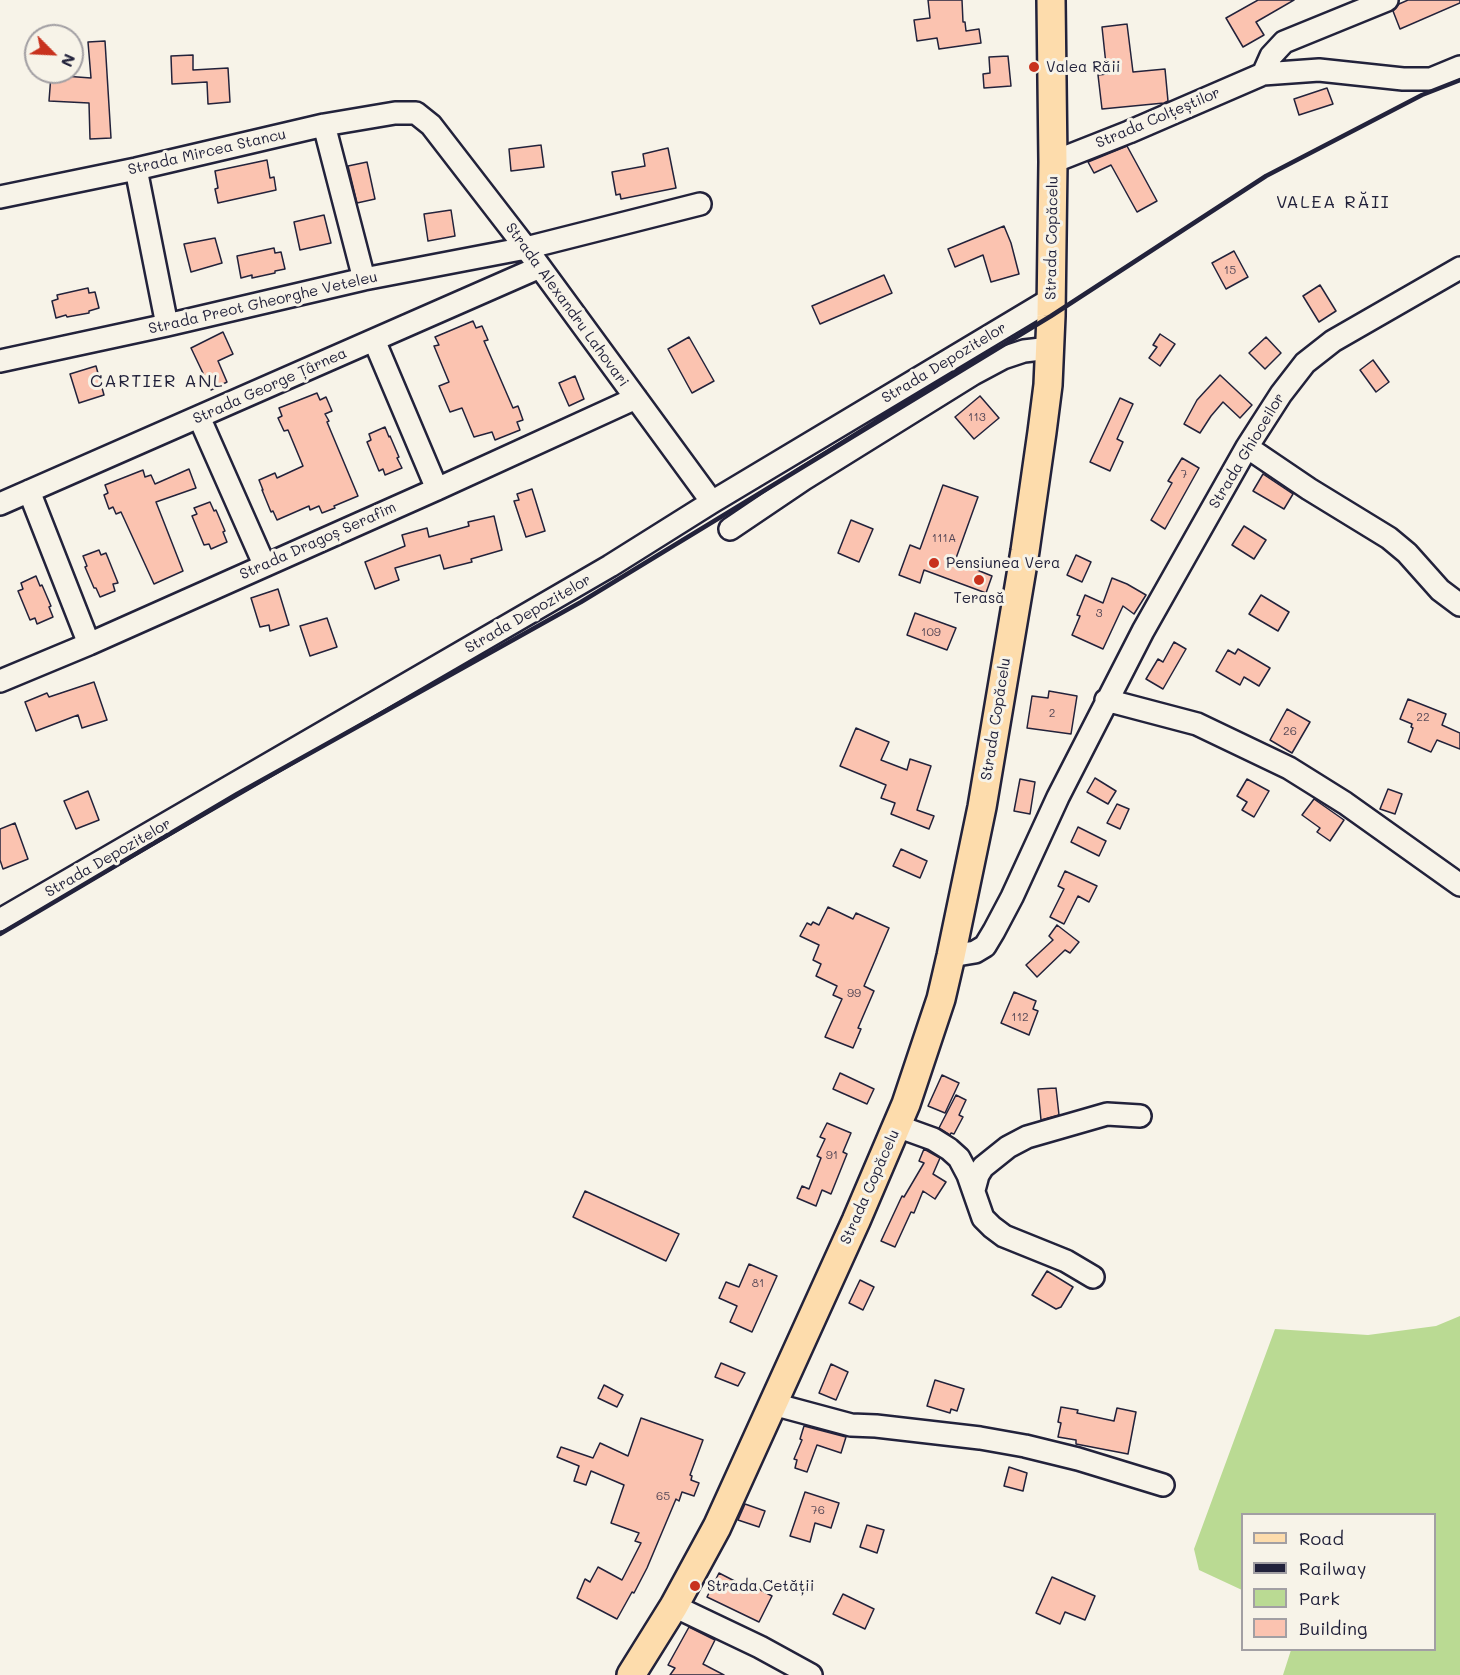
<!DOCTYPE html>
<meta charset="utf-8">
<style>
body{margin:0}
#map{position:relative;width:1460px;height:1675px;overflow:hidden;background:#f7f3e8;font-family:Mali,sans-serif}
canvas{display:block}
.legend{position:absolute;left:1241px;top:1513px;width:195px;height:138px;box-sizing:border-box;background:#f7f3e8;border:2px solid #a29fa3;margin:0;padding:8px 10px;list-style:none;font-size:18px;color:#22223b}
.legend li{display:flex;align-items:center;gap:12px;height:30px}
.legend b{width:30px;border:2px solid #a29fa3}
.north{position:absolute;left:24px;top:24px;width:60px;height:60px;box-sizing:border-box;background:#f7f3e8;border:2px solid #a29fa3;border-radius:50%;rotate:114deg;font-size:16px;font-weight:700;line-height:24px;text-align:center;color:#22223b}
.north::after{content:'';display:block;margin:auto;width:21px;height:27px;background:#c8321e;clip-path:polygon(50% 0,100% 100%,50% 72%,0 100%)}
</style>
<div id="map">
<canvas width="1460" height="1675"></canvas>
<ul class="legend">
<li><b style="height:8px;background:#fddcac"></b>Road</li>
<li><b style="height:8px;background:#22223b"></b>Railway</li>
<li><b style="height:16px;background:#bada93"></b>Park</li>
<li><b style="height:16px;background:#fbc3b0"></b>Building</li>
</ul>
<div class="north">N</div>
</div>
<script>
const context = document.querySelector('canvas').getContext('2d');
context.lineJoin = 'round';
function fillPath(path, color) { context.fillStyle = color; context.fill(path, 'evenodd'); }
const toPath = rows => new Path2D(rows.map(r => 'M' + r).join(''));
function trace(path, color, width, dash) { context.strokeStyle = color; context.lineWidth = width; context.lineCap = dash ? 'butt' : 'round'; context.setLineDash(dash || []); context.stroke(path); }
function write(font, color, halo, rows, align = 'center') {
  context.font = font + ' Mali,sans-serif'; context.lineWidth = 6; context.setLineDash([]); context.textBaseline = 'middle'; context.strokeStyle = halo; context.fillStyle = color; for (const [text, x, y, turn = 0] of rows) {
    context.save(); context.translate(x, y); context.rotate((+turn || 0) * Math.PI / 180); context.textAlign = isNaN(turn) ? turn : align; if (halo) context.strokeText(text, 0, 0); context.fillText(text, 0, 0); context.restore();
  }
}
fillPath(toPath([
 [1460,1316,1460,1675,1283,1675,1291,1650,1434,1650,1434,1514,1242,1514,1242,1590,1199,1570,1194,1549,1275,1329,1368,1335,1436,1326]
]), '#bada93');
const building = toPath([
 [928,0,962,0,963,22,965,22,966,31,979,29,981,43,939,49,937,38,917,41,914,20,930,18,928,0],
 [1258,0,1294,0,1256,22,1264,35,1243,47,1226,18,1258,0],
 [1408,0,1460,0,1460,3,1400,29,1393,11,1399,4,1408,0],
 [1127,24,1133,72,1165,69,1168,101,1164,103,1102,109,1098,75,1107,74,1102,27,1127,24],
 [105,41,111,138,90,139,89,103,49,101,51,75,91,78,88,42,105,41],
 [193,55,193,70,228,68,230,102,208,104,207,82,172,84,171,56,193,55],
 [1008,56,1011,86,984,88,983,74,990,73,989,57,1008,56],
 [1327,88,1333,104,1299,115,1294,99,1327,88],
 [541,145,544,167,511,171,509,149,541,145],
 [1127,146,1157,201,1137,212,1111,165,1094,173,1088,162,1127,146],
 [668,148,676,188,621,199,620,194,616,195,612,172,645,166,643,154,668,148],
 [267,160,270,178,274,177,276,190,218,203,215,189,218,188,215,171,267,160],
 [367,162,375,199,357,203,348,166,367,162],
 [451,210,455,236,428,241,424,214,451,210],
 [324,215,331,243,300,250,294,222,324,215],
 [1004,226,1011,243,1019,274,991,282,983,255,955,267,948,249,1004,226],
 [215,238,222,263,191,272,184,244,215,238],
 [274,248,275,253,281,252,285,269,275,271,275,273,252,278,252,275,241,278,237,256,274,248],
 [1234,251,1248,277,1226,289,1212,263,1234,251],
 [884,275,892,293,820,324,812,306,884,275],
 [1320,285,1336,311,1319,322,1303,296,1320,285],
 [88,288,89,293,95,292,99,308,89,311,89,313,67,317,66,315,56,318,52,301,58,299,57,295,88,288],
 [473,321,476,328,482,326,488,340,484,341,513,408,518,406,523,420,517,422,520,430,495,440,492,432,474,437,462,408,450,412,439,386,449,382,434,346,439,345,435,337,473,321],
 [223,332,233,354,218,361,227,382,211,390,191,348,223,332],
 [1160,334,1175,344,1160,366,1149,358,1157,347,1153,345,1160,334],
 [689,337,714,381,692,393,668,349,689,337],
 [1266,337,1281,353,1265,369,1249,353,1266,337],
 [1373,360,1389,382,1376,392,1360,370,1373,360],
 [96,366,104,395,79,403,70,374,96,366],
 [1220,375,1252,405,1240,418,1223,402,1211,416,1200,433,1184,424,1197,400,1220,375],
 [575,376,584,399,569,406,559,383,575,376],
 [317,393,320,400,326,397,332,411,325,414,329,421,327,422,358,496,334,506,335,508,322,513,319,506,310,510,309,506,277,520,273,511,271,512,262,490,263,490,259,480,275,473,277,478,303,466,288,430,284,431,278,418,282,416,279,408,317,393],
 [980,396,999,418,974,439,955,417,980,396],
 [1120,398,1133,404,1117,439,1123,442,1110,471,1090,462,1120,398],
 [385,427,389,437,390,436,399,457,397,458,402,468,385,475,383,469,379,471,367,442,371,440,369,434,385,427],
 [1182,458,1199,468,1165,529,1151,520,1172,483,1168,481,1182,458],
 [189,469,196,488,156,502,183,571,154,584,121,512,116,514,113,507,109,509,104,495,108,493,105,485,143,470,145,477,151,475,155,484,189,469],
 [1263,474,1293,494,1284,509,1253,491,1263,474],
 [943,485,978,497,955,561,992,576,986,593,924,570,920,583,899,575,910,545,920,549,943,485],
 [532,489,545,531,526,537,514,501,519,500,517,494,532,489],
 [210,502,214,511,216,510,225,531,223,532,227,542,211,549,209,544,204,545,192,516,197,514,194,508,210,502],
 [494,516,502,550,471,559,472,562,444,569,440,555,395,568,399,580,375,589,365,562,405,546,402,535,427,528,429,537,469,526,468,522,494,516],
 [851,520,873,529,859,562,838,553,851,520],
 [1244,526,1266,540,1254,559,1232,545,1244,526],
 [99,550,101,555,106,553,118,583,113,584,115,591,100,597,96,588,94,588,85,567,87,566,83,556,99,550],
 [1076,555,1091,562,1082,582,1067,575,1076,555],
 [36,576,40,586,42,585,51,606,49,607,53,617,37,624,35,618,30,620,18,591,23,589,21,583,36,576],
 [1112,578,1127,584,1146,595,1134,614,1123,606,1103,649,1072,635,1080,616,1077,615,1085,595,1103,603,1112,578],
 [278,589,289,625,270,631,269,625,260,627,251,598,278,589],
 [1261,595,1289,612,1278,631,1249,614,1261,595],
 [915,613,956,628,947,650,907,635,915,613],
 [327,618,337,647,310,656,300,626,327,618],
 [1174,642,1186,649,1163,689,1146,679,1158,659,1163,662,1174,642],
 [1238,649,1270,668,1259,686,1244,677,1240,685,1216,671,1228,650,1235,654,1238,649],
 [94,682,107,720,82,728,78,715,36,731,25,702,47,693,49,697,94,682],
 [1049,691,1077,696,1071,734,1027,728,1032,696,1048,698,1049,691],
 [1408,699,1446,714,1442,725,1460,733,1460,749,1437,740,1431,752,1408,742,1413,728,1411,727,1412,724,1400,719,1408,699],
 [1287,709,1310,722,1292,753,1270,740,1287,709],
 [856,728,889,742,881,760,907,770,910,759,931,766,917,810,934,816,929,829,891,814,895,803,881,798,886,785,840,766,856,728],
 [1095,778,1116,791,1108,804,1087,792,1095,778],
 [1020,779,1035,782,1030,814,1014,811,1020,779],
 [1247,779,1269,791,1254,817,1242,810,1247,802,1237,796,1247,779],
 [1388,789,1402,794,1395,814,1380,809,1388,789],
 [88,791,99,820,76,829,64,801,88,791],
 [1314,799,1344,820,1330,841,1317,832,1320,828,1302,815,1314,799],
 [1117,804,1129,809,1120,829,1107,823,1117,804],
 [15,823,28,859,3,869,0,860,0,829,15,823],
 [1078,827,1106,841,1099,856,1071,842,1078,827],
 [901,849,927,861,920,878,893,866,901,849],
 [1065,871,1097,886,1089,902,1078,896,1064,924,1050,917,1064,889,1058,886,1065,871],
 [828,907,853,919,856,913,889,928,864,986,874,991,858,1028,861,1029,853,1048,825,1037,842,999,833,995,837,986,816,976,821,964,813,960,819,945,800,936,807,923,811,925,813,922,819,925,828,907],
 [1057,925,1079,942,1070,953,1065,950,1037,977,1026,965,1053,940,1049,936,1057,925],
 [1014,992,1036,1001,1033,1009,1038,1011,1029,1035,1001,1023,1014,992],
 [840,1073,874,1089,867,1104,833,1089,840,1073],
 [942,1075,959,1083,945,1113,928,1106,942,1075],
 [1056,1088,1059,1115,1041,1120,1038,1089,1056,1088],
 [956,1095,966,1100,959,1115,963,1117,954,1134,951,1133,950,1135,939,1128,956,1095],
 [827,1123,851,1133,843,1152,847,1154,831,1194,822,1190,816,1206,797,1198,802,1186,809,1189,821,1158,817,1156,825,1139,820,1137,827,1123],
 [924,1149,940,1158,933,1174,946,1182,935,1199,923,1191,914,1213,911,1212,895,1247,881,1241,902,1196,904,1197,924,1163,919,1161,924,1149],
 [585,1191,679,1234,666,1261,573,1217,585,1191],
 [749,1264,777,1276,752,1332,730,1322,737,1306,719,1298,726,1282,739,1287,749,1264],
 [1047,1271,1073,1287,1061,1307,1056,1309,1032,1295,1047,1271],
 [860,1280,874,1287,863,1310,849,1303,860,1280],
 [721,1363,745,1373,738,1386,715,1377,721,1363],
 [831,1364,848,1372,836,1400,819,1393,831,1364],
 [935,1380,964,1389,957,1411,951,1409,950,1413,927,1406,935,1380],
 [604,1385,623,1395,617,1407,598,1398,604,1385],
 [1061,1407,1078,1410,1077,1413,1114,1421,1117,1408,1136,1412,1128,1454,1076,1444,1076,1440,1058,1437,1061,1423,1058,1422,1061,1407],
 [641,1418,703,1440,690,1475,692,1476,691,1480,699,1483,694,1496,682,1492,679,1501,676,1499,647,1568,634,1593,632,1592,617,1619,577,1598,585,1579,590,1582,598,1567,622,1580,641,1543,635,1541,639,1533,611,1523,624,1485,591,1471,586,1485,574,1481,579,1466,557,1457,561,1447,593,1458,600,1443,628,1456,641,1418],
 [804,1426,846,1437,841,1453,817,1445,807,1472,795,1468,797,1460,794,1459,802,1440,800,1439,804,1426],
 [1009,1467,1027,1473,1023,1491,1004,1486,1009,1467],
 [805,1492,839,1503,831,1528,815,1523,810,1542,790,1536,805,1492],
 [745,1504,765,1511,759,1527,738,1520,745,1504],
 [867,1525,884,1530,877,1553,860,1547,867,1525],
 [719,1573,754,1591,755,1587,772,1596,759,1622,707,1597,719,1573],
 [1052,1577,1095,1596,1085,1620,1065,1612,1060,1624,1036,1613,1052,1577],
 [843,1594,874,1609,865,1629,833,1614,843,1594],
 [689,1627,715,1640,703,1664,724,1675,670,1675,675,1668,668,1665,689,1627]
]);
fillPath(building, '#fbc3b0');
trace(building, '#22223b', 1.5);
const minor = toPath([
 [1263,74,1319,70,1403,79,1431,79,1460,67],
 [324,125,364,279],
 [1053,162,1129,132,1263,74,1271,56,1284,42,1387,0],
 [136,169,167,325],
 [0,197,136,169,324,125,395,113,416,113,431,125,526,248,712,502],
 [374,340,437,489],
 [0,361,167,325,364,279,526,248,700,204],
 [199,417,264,564],
 [1247,447,1309,489,1389,538,1407,553,1440,590,1460,605],
 [29,491,89,644],
 [0,504,540,267],
 [730,529,804,479,973,374,1003,358,1024,351,1050,348],
 [0,681,89,644,437,489,636,398],
 [1106,700,1197,724,1289,768,1345,803,1460,885],
 [0,920,610,566,712,502,1051,299],
 [951,956,975,952,985,946,994,931,1012,897,1058,797,1143,631,1247,447,1281,394,1305,363,1333,341,1460,268],
 [897,1126,933,1139,949,1149,959,1158,968,1175,983,1218,992,1227,1004,1236,1066,1261,1093,1277],
 [974,1190,978,1175,983,1167,1008,1147,1027,1137,1107,1114,1140,1116],
 [773,1404,851,1425,876,1426,980,1438,1025,1446,1078,1459,1163,1485],
 [674,1606,760,1647,811,1675]
]);
const major = toPath([
 [631,1675,674,1606,717,1527,856,1221,906,1104,941,999,951,956,982,807,1025,551,1042,432,1048,385,1051,316,1053,162,1051,0]
]);
trace(minor, '#22223b', 26);
trace(major, '#22223b', 32);
trace(minor, '#f7f3e8', 21);
trace(major, '#fddcac', 27);
trace(toPath([
 [0,934,237,794,581,602,1051,316,1266,176,1422,95,1460,80]
]), '#22223b', 4.5);
for (const [x, y, r, color] of [
 [1034,67,6,"#c8321e"],
 [934,563,6,"#c8321e"],
 [979,580,6,"#c8321e"],
 [695,1586,6,"#c8321e"]
]) { const dot = new Path2D(); dot.arc(x, y, r, 0, 2 * Math.PI); context.fillStyle = color; context.fill(dot); trace(dot, '#f7f3e8', 2); }
write('12px', '#584a58', null, [
 ["15",1230,270],
 ["113",977,417],
 ["7",1184,474],
 ["111A",944,538],
 ["3",1099,613],
 ["109",931,632],
 ["2",1052,713],
 ["22",1423,717],
 ["26",1290,731],
 ["99",854,993],
 ["112",1020,1017],
 ["91",832,1155],
 ["81",758,1283],
 ["65",663,1496],
 ["76",818,1510]
]);
write('15px', '#22223b', '#f7f3e8', [
 ["Valea Răii",1046,67],
 ["Pensiunea Vera",946,563],
 ["Terasă",979,598,"center"],
 ["Strada Cetății",707,1586]
], 'left');
write('15px', '#22223b', '#f7f3e8', [
 ["Strada Colțeștilor",1158,118,-23],
 ["Strada Mircea Stancu",207,152,-13],
 ["Strada Copăcelu",1052,238,-89],
 ["Strada Preot Gheorghe Veteleu",263,303,-13],
 ["Strada Alexandru Lahovari",567,305,54],
 ["Strada Depozitelor",944,363,-31],
 ["Strada George Țârnea",270,386,-24],
 ["Strada Ghioceilor",1247,451,-59],
 ["Strada Dragoș Serafim",318,541,-24],
 ["Strada Depozitelor",528,614,-30],
 ["Strada Copăcelu",996,719,-81],
 ["Strada Depozitelor",108,858,-30],
 ["Strada Copăcelu",870,1187,-66]
]);
context.letterSpacing = '1.5px';
write('18px', '#22223b', '#f7f3e8', [
 ["VALEA RĂII",1333,202],
 ["CARTIER ANL",157,381]
]);
context.letterSpacing = '0px';
</script>
